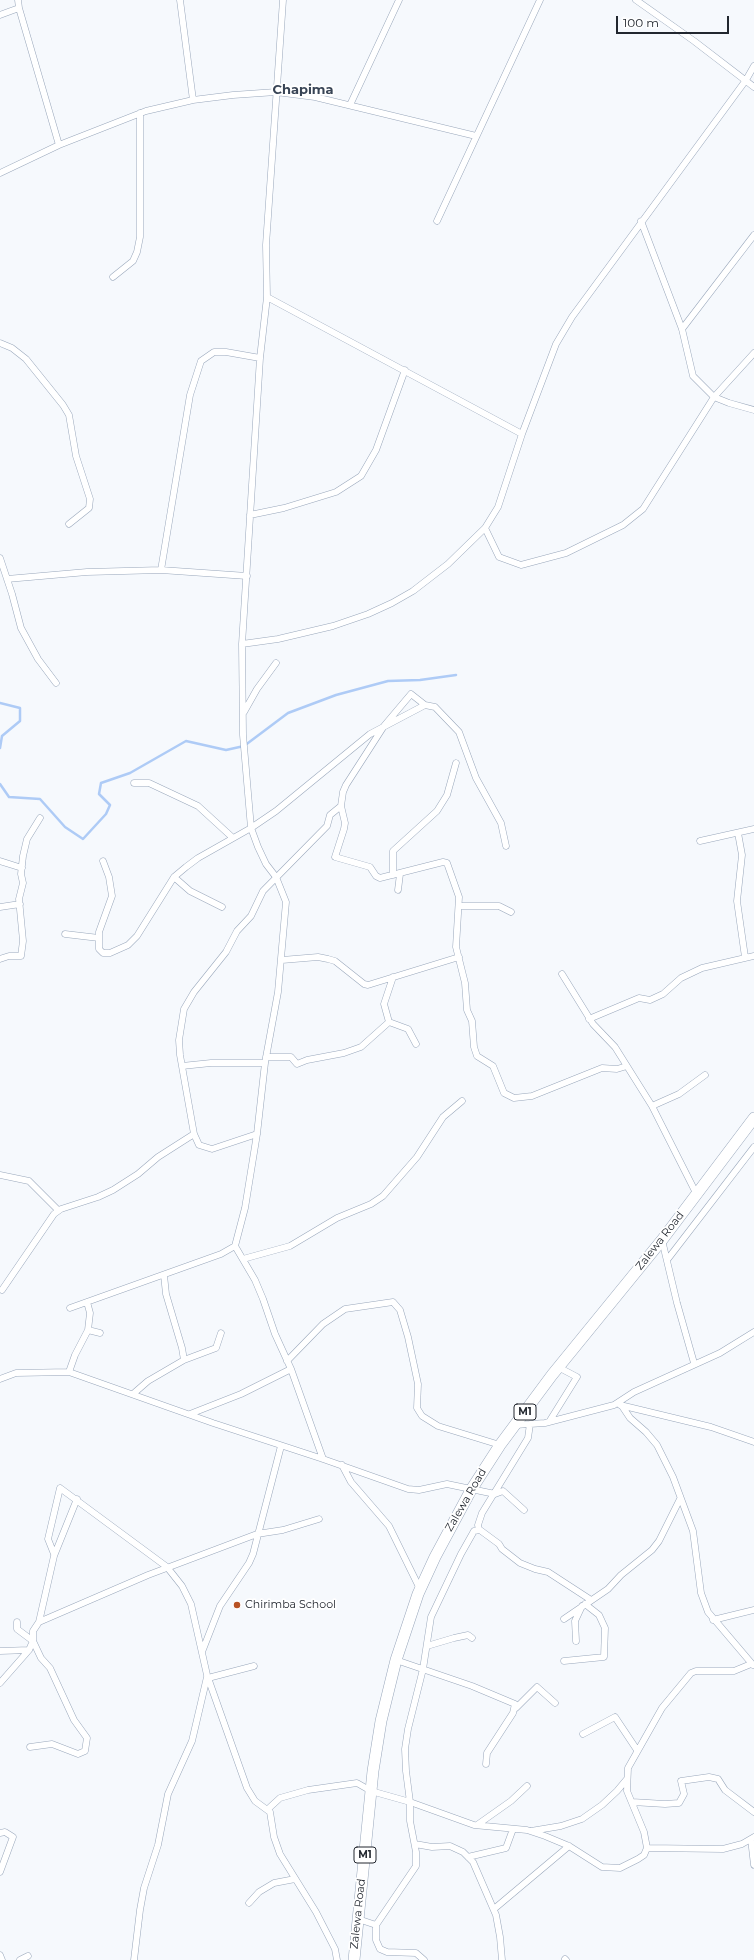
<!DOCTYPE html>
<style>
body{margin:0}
#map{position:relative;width:754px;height:1960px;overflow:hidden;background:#f6f9fd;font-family:Montserrat,sans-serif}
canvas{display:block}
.scale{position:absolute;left:616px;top:16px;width:113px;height:18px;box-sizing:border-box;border:2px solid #22272f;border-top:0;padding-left:5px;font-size:12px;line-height:14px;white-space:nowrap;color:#22272f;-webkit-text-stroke:3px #fff;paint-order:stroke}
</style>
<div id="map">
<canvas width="754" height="1960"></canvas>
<div class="scale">100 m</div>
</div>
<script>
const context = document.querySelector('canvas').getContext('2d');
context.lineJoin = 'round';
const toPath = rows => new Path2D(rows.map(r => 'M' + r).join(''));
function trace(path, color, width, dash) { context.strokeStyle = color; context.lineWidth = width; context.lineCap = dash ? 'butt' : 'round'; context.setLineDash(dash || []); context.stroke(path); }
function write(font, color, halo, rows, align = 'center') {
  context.font = font + ' Montserrat,sans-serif'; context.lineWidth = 3.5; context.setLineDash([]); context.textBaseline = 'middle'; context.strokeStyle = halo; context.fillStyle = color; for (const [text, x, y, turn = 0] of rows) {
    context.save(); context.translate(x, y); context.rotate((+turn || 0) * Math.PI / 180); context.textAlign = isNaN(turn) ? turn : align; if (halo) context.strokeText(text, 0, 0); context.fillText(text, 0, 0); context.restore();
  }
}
trace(toPath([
 [0,703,20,708,20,721,2,736,0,748],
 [0,784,9,797,40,799,65,827,83,839,106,814,110,805,99,794,101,783,130,773,186,741,226,750,244,746,288,713,336,695,388,681,420,680,456,675]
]), '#aecbf6', 2.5);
const minor = toPath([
 [18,0,19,8,59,145],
 [180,0,193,100],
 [283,0,266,245,267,297,260,358,242,644,243,735,251,828,258,847,266,864,276,877,286,902,278,992,265,1063,257,1134,245,1208,235,1246,255,1280,263,1299,275,1334,291,1369,323,1459],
 [636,0,694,41,754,87],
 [0,15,19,8],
 [350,105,399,0],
 [0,173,59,145,146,111,193,100,233,95,276,92,315,97,476,136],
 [437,221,540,0],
 [641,221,682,329,693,376,714,397,729,403,754,410],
 [113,277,133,261,137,252,140,237,140,113],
 [267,297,522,434],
 [682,329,754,235],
 [0,343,12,348,26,359,63,405,69,415,76,456,90,499,89,508,69,524],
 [250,515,284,508,336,492,361,476,376,450,405,370],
 [485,528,499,557,521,565,566,553,623,525,643,509,714,397,754,353],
 [0,558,12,594,21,628,38,659,56,683],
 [161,570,190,395,201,361,214,352,226,352,260,358],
 [7,579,87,572,161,570,247,576],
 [242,644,278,639,333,626,368,614,392,603,413,591,448,564,485,528,498,507,522,434,556,344,572,317,746,80,754,66],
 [425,705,411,694,384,726,346,785,343,792,341,806,345,823,344,829,335,857,370,867,376,876,380,878,443,862,447,863,459,897,456,947,465,983,467,1010,472,1021,474,1047,477,1056,493,1066,504,1093,514,1098,532,1096,602,1068,617,1069,627,1066],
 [244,712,257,689,276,663],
 [134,783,149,783,198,806,233,838],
 [738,833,742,855,737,901,745,957],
 [700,841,754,829],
 [0,861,22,868],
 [103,861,109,877,112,896,99,932,99,949,103,953,110,953,128,945,137,936,174,877,186,867,198,858,251,828,276,811,370,734,425,705,435,707,459,732,476,778,501,823,506,846],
 [393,875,393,851,437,811,447,795,456,763],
 [174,877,190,891,222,907],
 [398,890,400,874],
 [459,906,499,906,511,912],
 [0,907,20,904],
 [65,934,99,938],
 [0,959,9,956,21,956,23,941,19,899,23,883,21,874,23,856,27,839,40,818],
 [282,960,318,957,328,959,335,961,364,984,368,985,459,957],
 [562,974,593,1024,615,1047,652,1106,696,1193],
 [589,1019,639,998,650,1000,663,994,681,978,702,968,754,956],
 [389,1022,408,1029,416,1044],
 [266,1057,291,1057,297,1064,307,1060,344,1053,361,1047,389,1022,384,1004,393,977],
 [182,1066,211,1063,265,1063],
 [652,1106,679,1094,705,1075],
 [257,1134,212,1149,199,1145,194,1134,180,1055,179,1040,184,1009,194,992,226,952,237,931,251,916,263,891,327,826,330,815,341,806],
 [0,1175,29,1181,58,1210],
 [662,1240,677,1303,694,1363],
 [243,1259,290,1246,337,1218,371,1204,383,1196,417,1157,443,1117,462,1101],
 [667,1260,754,1147],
 [2,1290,54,1214,61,1209,98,1197,113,1190,138,1174,158,1157,194,1134],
 [87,1302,90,1313,88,1330,100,1333],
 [70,1308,221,1254,235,1246],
 [184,1360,216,1348,221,1333],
 [287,1361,323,1324,345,1309,393,1302,400,1310,408,1337,418,1384,417,1408,422,1416,438,1426,500,1445],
 [69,1372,75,1355,88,1330],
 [0,1379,16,1373,69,1372,213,1423,323,1459,408,1489,419,1490,447,1484,495,1494,503,1491,524,1510],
 [133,1394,148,1381,184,1360,182,1348,166,1294,164,1275],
 [620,1405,711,1427,754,1442],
 [622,1406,630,1418,646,1432,657,1445,673,1477,693,1531,701,1593,708,1612,753,1665],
 [190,1414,241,1394,291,1369],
 [549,1422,577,1377,558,1367],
 [515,1425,545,1423,614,1405,634,1392,720,1353,754,1332],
 [342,1465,351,1482,389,1526,420,1589],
 [479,1530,478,1525,482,1513,528,1438,530,1424],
 [54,1554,48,1539,60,1488,167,1567,182,1586,191,1604,207,1675,247,1788,255,1801,270,1812,274,1837,280,1854,316,1912,335,1949,337,1960],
 [564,1619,608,1589,621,1575,652,1550,659,1541,680,1499],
 [713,1620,754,1610],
 [17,1622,17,1629,33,1641,41,1658,50,1668,74,1720,87,1738,85,1751,78,1754,52,1744,30,1747],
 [39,1622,54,1556,77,1499],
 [576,1641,575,1621,582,1606],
 [427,1646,454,1638,468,1635,472,1638],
 [0,1651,29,1650,33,1641,33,1631,39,1622,148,1575,257,1534,283,1530,319,1519],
 [202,1652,220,1606,249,1563,253,1554,281,1446],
 [396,1660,472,1686,515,1704,513,1713,487,1753,486,1764],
 [564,1661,604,1657,605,1628,599,1615,585,1604],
 [208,1678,254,1666],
 [0,1683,29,1650],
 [516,1708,537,1687,555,1703],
 [583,1734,615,1717,637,1750],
 [632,1802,665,1804,679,1803,684,1794,681,1781,709,1777,718,1779,725,1790,754,1812],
 [268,1809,280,1798,308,1790,357,1783,371,1791,410,1802,474,1825,527,1830,545,1836,569,1846,602,1867,620,1868,638,1859,644,1855,647,1848,644,1832,627,1791,628,1768,662,1708,691,1673,696,1671,734,1671,751,1664],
 [477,1825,511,1801,527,1786],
 [531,1831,561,1826,582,1819,602,1805,617,1791,627,1779],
 [0,1833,5,1832,13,1837,0,1872],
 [751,1839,754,1865],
 [415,1844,432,1847,450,1846,463,1852,473,1862,496,1915,500,1937,502,1960],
 [647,1848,723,1849,742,1844,754,1837],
 [468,1857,506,1848,513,1829],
 [249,1903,259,1892,274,1883,295,1879],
 [494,1909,569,1846],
 [358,1919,376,1925,376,1940,380,1949,387,1952,416,1953,424,1960],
 [376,1925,416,1866,416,1852,410,1821,410,1802,406,1771,405,1749,408,1729,423,1669,431,1617,461,1554,474,1531,480,1530,499,1544,502,1549,520,1563,535,1569,548,1572,591,1600],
 [0,1955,2,1960],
 [565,1959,566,1960],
 [20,1960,28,1956],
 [134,1960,140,1910,144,1888,158,1845,168,1794,192,1741,207,1677]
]);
const trunk = toPath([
 [354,1960,373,1771,381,1721,396,1660,418,1594,435,1557,471,1490,500,1445,552,1375,662,1240,754,1118]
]);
trace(minor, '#99a7bb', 7);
trace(trunk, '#99a7bb', 12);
trace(minor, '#fff', 6);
trace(trunk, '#fff', 11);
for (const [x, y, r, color] of [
 [237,1605,4,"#b85224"]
]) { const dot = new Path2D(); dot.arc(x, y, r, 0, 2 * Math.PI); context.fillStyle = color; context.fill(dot); trace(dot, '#fff', 1.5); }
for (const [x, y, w] of [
 [525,1412,22],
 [365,1855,22]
]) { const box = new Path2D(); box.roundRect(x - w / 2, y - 8, w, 16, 3); context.fillStyle = '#fff'; context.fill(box); trace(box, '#22272f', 1); }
write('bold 10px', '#22272f', null, [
 ["M1",525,1412],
 ["M1",365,1855]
]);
write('11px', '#22272f', '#fff', [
 ["Zalewa Road",660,1241,-52],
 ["Zalewa Road",466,1500,-60],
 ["Zalewa Road",358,1914,-84]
]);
write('11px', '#22272f', '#fff', [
 ["Chirimba School",245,1605]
], 'left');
write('bold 13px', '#384455', '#fff', [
 ["Chapima",303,90]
]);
</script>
